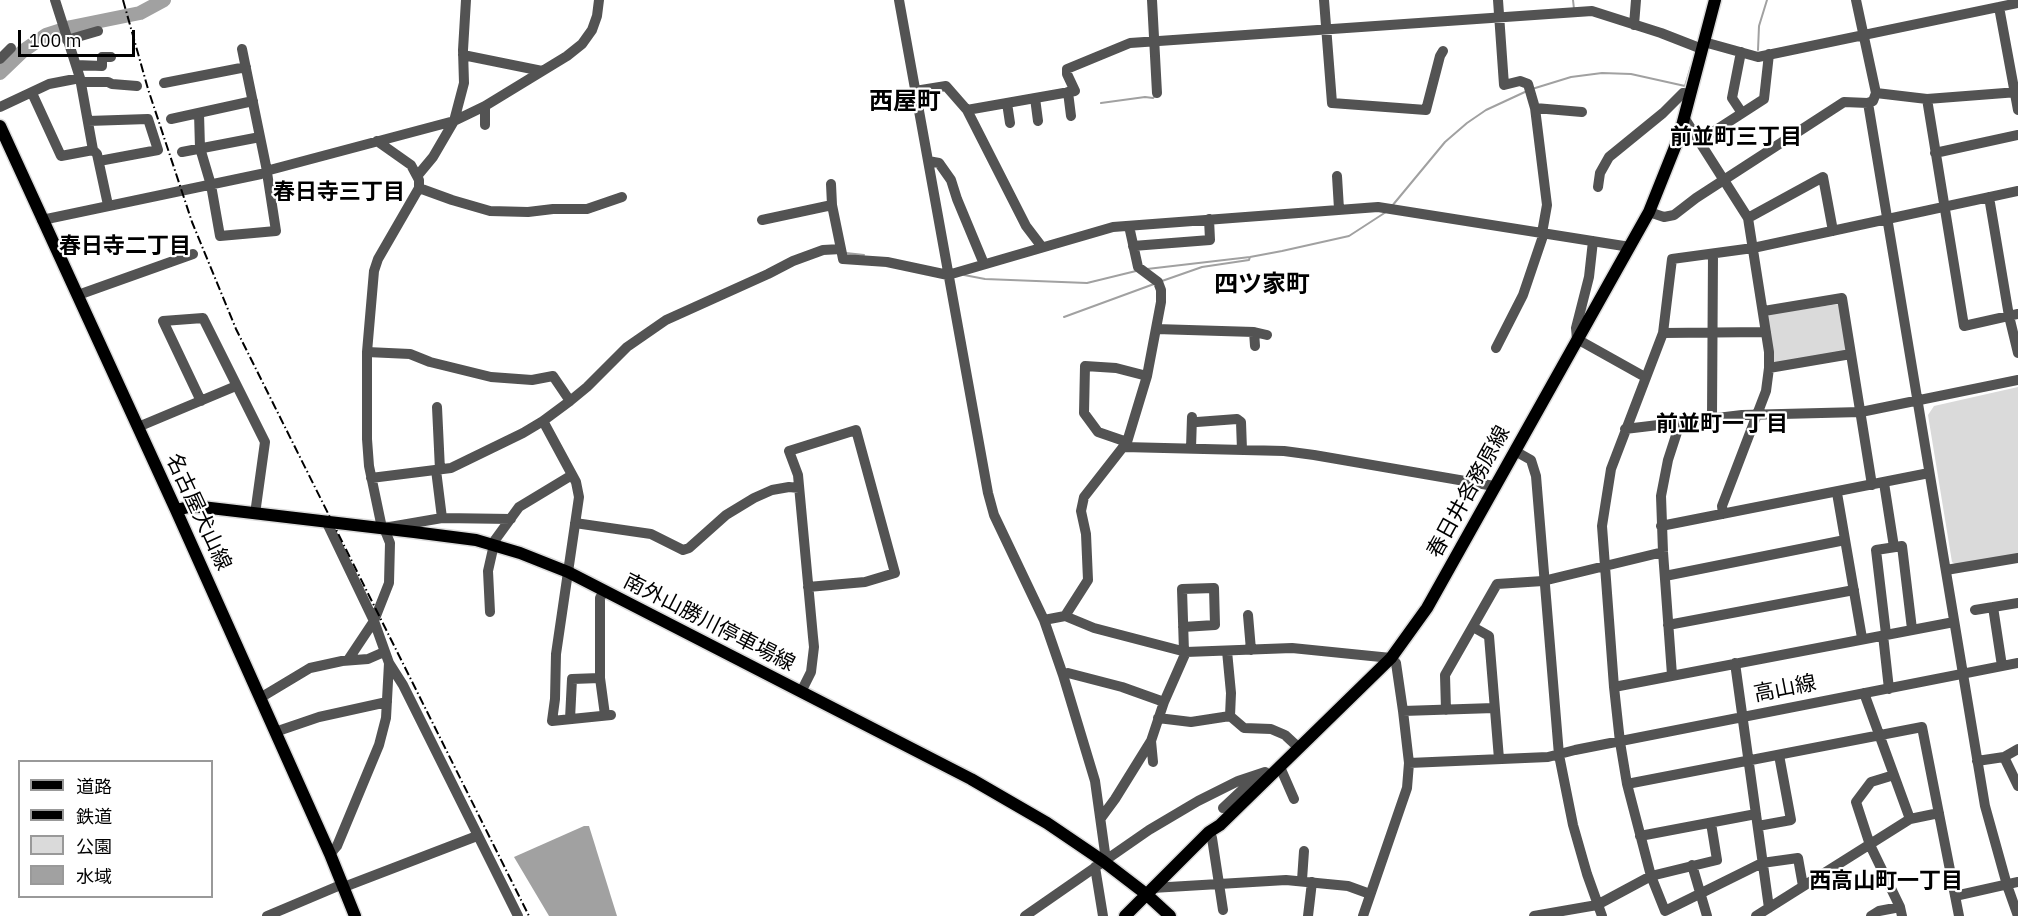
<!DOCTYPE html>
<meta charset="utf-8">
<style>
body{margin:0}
#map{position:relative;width:2018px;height:916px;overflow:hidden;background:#fff;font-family:"IBM Plex Sans","Noto Sans JP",sans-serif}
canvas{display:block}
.legend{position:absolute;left:18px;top:760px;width:195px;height:138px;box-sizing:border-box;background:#fff;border:2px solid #999;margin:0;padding:8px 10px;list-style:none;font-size:18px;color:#000}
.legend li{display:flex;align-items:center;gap:12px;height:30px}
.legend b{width:30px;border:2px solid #999}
.scale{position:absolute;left:18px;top:30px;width:117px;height:27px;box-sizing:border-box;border:3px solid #000;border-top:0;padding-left:8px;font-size:18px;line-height:21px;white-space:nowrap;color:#000;-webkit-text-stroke:4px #fff;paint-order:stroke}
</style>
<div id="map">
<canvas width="2018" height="916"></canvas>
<ul class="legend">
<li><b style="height:8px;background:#000"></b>道路</li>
<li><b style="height:8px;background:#000"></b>鉄道</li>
<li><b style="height:16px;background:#dadada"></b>公園</li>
<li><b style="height:16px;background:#a1a1a1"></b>水域</li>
</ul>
<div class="scale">100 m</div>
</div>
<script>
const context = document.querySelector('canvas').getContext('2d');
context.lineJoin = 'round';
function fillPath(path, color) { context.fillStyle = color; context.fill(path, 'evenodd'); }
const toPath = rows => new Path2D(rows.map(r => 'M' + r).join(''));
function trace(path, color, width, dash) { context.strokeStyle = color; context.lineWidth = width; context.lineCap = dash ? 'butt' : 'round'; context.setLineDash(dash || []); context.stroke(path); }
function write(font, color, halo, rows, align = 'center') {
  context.font = font + ' "IBM Plex Sans","Noto Sans JP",sans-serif'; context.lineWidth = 4.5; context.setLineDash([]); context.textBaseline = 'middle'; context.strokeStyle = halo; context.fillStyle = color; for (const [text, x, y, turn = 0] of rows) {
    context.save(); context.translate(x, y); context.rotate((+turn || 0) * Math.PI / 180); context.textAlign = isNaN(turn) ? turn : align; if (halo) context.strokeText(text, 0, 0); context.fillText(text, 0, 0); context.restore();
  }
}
fillPath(toPath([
 [1839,304,1847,349,1845,352,1776,363,1773,361,1767,317,1770,314],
 [2018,387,2018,554,1955,564,1952,562,1928,415,1934,406]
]), '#dadada');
fillPath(toPath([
 [584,826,589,826,617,916,549,916,514,857]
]), '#a1a1a1');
trace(toPath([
 [1573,0,1574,9],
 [1758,50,1759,26,1767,0],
 [1532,89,1571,77,1602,73,1631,74,1685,86,1691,66],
 [1101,103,1145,97,1153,98,1155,96],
 [1392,206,1445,142,1467,123,1486,110,1527,91],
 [846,253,864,255],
 [1147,269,1250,257,1282,251,1349,236,1386,212],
 [964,275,985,279,1087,283,1136,271],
 [1162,281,1202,267,1249,260,1250,257],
 [1064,317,1154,284]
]), '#a1a1a1', 2);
trace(toPath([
 [0,73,23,51,46,35,71,27,140,13,164,0]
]), '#a1a1a1', 14);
const major = toPath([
 [0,126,176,510,330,854,355,916],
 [176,510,189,507,202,507,414,532,476,540,520,553,568,572,971,779,1047,823,1103,861,1146,894,1170,916],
 [1125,916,1209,832,1220,825,1391,658,1427,608,1649,212,1679,137,1715,0]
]);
trace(major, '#dbdbdb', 15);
trace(toPath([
 [55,0,80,78,93,150,97,154,108,205],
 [899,0,988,493,994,515,1044,620,1063,675,1095,781,1106,860],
 [1152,0,1157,93],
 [1324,0,1332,103,1426,110,1440,56,1443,51],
 [1498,0,1504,85,1520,81,1528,84,1535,108,1547,205,1542,233],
 [1856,0,1876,93],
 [1999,7,2018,110],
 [1634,25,1636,0],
 [67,40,98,31],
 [1704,42,1758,57,2018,3],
 [1741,52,1732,98,1742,113],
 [463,55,542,71],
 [0,59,11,48],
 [76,65,102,66,102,57,111,57],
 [81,82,108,82,112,84,137,86],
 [164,83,246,67],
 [915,91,946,86,967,110,1026,226,1042,247],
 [1068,92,1071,116],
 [32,93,61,156,93,150],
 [1035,98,1038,121],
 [1927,99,1964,326,2018,314],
 [1007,103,1010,123],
 [1868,103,1985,806,2007,885,2018,916],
 [485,106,485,125],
 [0,107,49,84,80,78],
 [1535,108,1582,112],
 [967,110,1075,91,1067,74,1067,69,1130,43,1592,11,1661,33,1702,49],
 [199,113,200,148,211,185,220,236,276,231,266,166,242,49],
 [171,119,253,101],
 [1685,119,1748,218,1769,352,1769,368,1766,391,1722,506,1723,514],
 [88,121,148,119,158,150,99,161],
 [377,141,411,165,419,180,419,188,378,259,374,271,367,352,367,439,369,466,382,528],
 [1699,141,1764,99,1769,54],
 [182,152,260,137],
 [1935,153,2018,135],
 [928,161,939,163,951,180,957,199,984,264],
 [418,175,433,157,454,121,464,83,463,50,466,0],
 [1337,176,1339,209],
 [831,184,832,205,841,249],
 [1598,187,1600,173,1609,157,1663,113,1683,93,1690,94],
 [419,188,452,200,490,211,528,212,553,209,587,209,622,197],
 [1989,197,2009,316,2018,353],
 [1649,212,1664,217,1674,215,1696,198,1844,102,1868,103,1873,101,1876,93,1927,99,2018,92],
 [1748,218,1823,177,1833,231],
 [42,220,261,174,266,171,454,121,485,106,567,56,582,44,592,30,597,16,599,0],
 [762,220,832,205],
 [1593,241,1589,277,1576,328,1577,339,1645,377],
 [1133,246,1210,240,1209,219],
 [78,295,193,254],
 [1764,311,1842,298,1872,485],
 [1156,329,1254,332,1267,335],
 [1254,332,1255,346],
 [1663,333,1766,332],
 [1496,348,1523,295,1544,233],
 [367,352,410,354,430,362,491,377,532,380,553,376,570,401],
 [1769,368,1851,354],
 [201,401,163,321,203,318,265,442,255,514],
 [437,407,440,470],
 [1712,417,1713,254],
 [543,421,576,482,579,497,556,654,555,699,552,721,611,715],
 [1197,422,1237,419,1241,422,1242,450],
 [138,427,236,386],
 [1625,429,1742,415,1861,412,2018,380],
 [1127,442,1098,432,1084,413,1085,366,1116,368,1147,376],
 [1124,447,1284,451,1314,455,1494,486],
 [1191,448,1192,417],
 [1515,451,1531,460,1536,476,1559,755,1573,825,1587,874,1602,916],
 [436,470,442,518],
 [371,478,451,468,523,433,543,421,570,401,587,387,627,347,666,320,768,274,793,261,823,250,841,249,843,259,887,262,948,275,1113,227,1378,207,1630,247],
 [1884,483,1894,547],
 [1837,493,1862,638],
 [327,523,374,621,389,663,403,685,518,916],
 [575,523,651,534,683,550,689,548,726,515,754,498,772,490,789,487,799,488],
 [1661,526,1929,473],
 [1946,570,2018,558],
 [1665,576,1845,540],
 [604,591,600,598,600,678,605,715],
 [1993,607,2002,666],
 [1975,610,2018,603],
 [490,612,488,571,495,540,519,507,572,475],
 [1248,615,1251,650],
 [1065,616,1088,580,1086,534,1081,511,1084,497,1127,442,1147,376,1161,302,1161,290,1158,282,1138,267,1129,226],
 [1044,620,1065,616,1094,628,1186,652,1292,648,1391,658,1396,663,1403,711,1409,763,1407,788,1363,916],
 [1668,625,1854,590],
 [1183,627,1215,625,1214,588,1182,589,1184,652],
 [1473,627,1489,636,1499,759],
 [1886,634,1876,550,1902,546,1912,629],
 [1883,635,1889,689],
 [1227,651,1231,693,1230,716,1244,728,1271,729,1285,735,1299,748],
 [348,660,374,621,389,583,390,543,384,528,442,518,511,519],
 [1735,663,1769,908],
 [1063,675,1068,673,1122,687,1164,702],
 [1672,675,1663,552,1661,496,1668,460,1680,423],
 [1614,687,1954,622],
 [801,692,811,672,814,647,813,637,798,475,789,451,856,430,895,573,865,582,808,587],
 [1864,693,1910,819],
 [260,698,310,668,342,661,368,659,384,652],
 [1446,710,1445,675,1497,584,1543,581,1663,552],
 [1403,711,1494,708],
 [1158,718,1191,722,1230,716],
 [570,719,572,679,600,678],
 [275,732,319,717,387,702],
 [2004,757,2018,749],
 [1977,761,2004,757,2018,786],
 [1153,762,1151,741,1164,702,1186,652],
 [1409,763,1548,757,1575,750,2018,663],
 [1280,767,1294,799],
 [1894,775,1871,782,1856,802,1870,845,1900,907,1902,916],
 [1627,784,1922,727,1959,916],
 [1223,808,1256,777],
 [1101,818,1115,799,1151,741],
 [1758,826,1791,820,1779,755],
 [1209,832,1212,838,1223,910],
 [1640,836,1756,814],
 [330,854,337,846,379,745,386,718,389,663],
 [1692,865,1707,916],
 [1095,867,1103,916],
 [1302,880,1304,851],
 [1803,886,1798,858,1762,863,1665,911,1651,876,1627,784,1620,742,1614,687,1602,526,1611,469,1663,333,1672,259,1753,248,2018,191],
 [344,887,477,836],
 [1152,888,1286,880,1348,886,1370,894],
 [1955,896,2018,882],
 [267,916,343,884],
 [1025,916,1149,830,1198,801,1238,781,1265,772,1270,776],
 [1308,916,1312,882],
 [1534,916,1597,905,1651,876,1717,860,1711,823],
 [1756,916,1910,819,1939,813],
 [1871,916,1879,911,1900,907]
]), '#535353', 10);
trace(major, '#000', 12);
trace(toPath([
 [123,0,148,89,192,222,236,329,529,916]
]), '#000', 2, [9, 3, 1.5, 3]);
write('21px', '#000', '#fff', [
 ["春日井各務原線",1469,492,-61],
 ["名古屋犬山線",198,512,65],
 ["南外山勝川停車場線",709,623,27],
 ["高山線",1785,689,-11]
]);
write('bold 22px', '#000', '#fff', [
 ["前並町三丁目",1736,138],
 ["春日寺三丁目",339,193],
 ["春日寺二丁目",125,247],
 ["前並町一丁目",1722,425],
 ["西高山町一丁目",1886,882]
]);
write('bold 24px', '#000', '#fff', [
 ["西屋町",905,102],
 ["四ツ家町",1262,285]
]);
</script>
